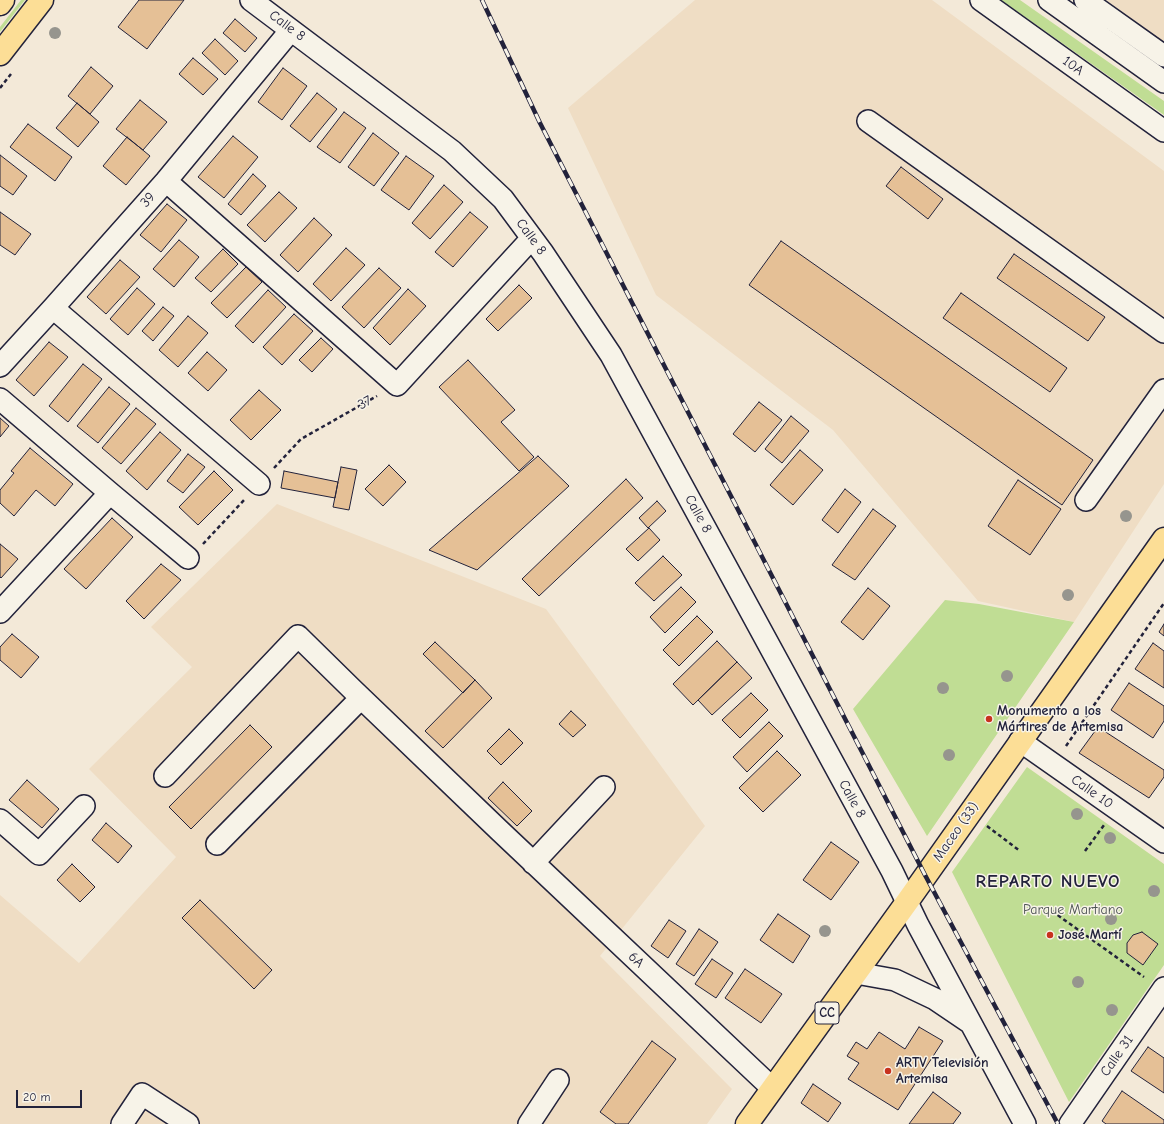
<!DOCTYPE html>
<meta charset="utf-8">
<style>
body{margin:0}
#map{position:relative;width:1164px;height:1124px;overflow:hidden;background:#f3e9d8;font-family:"Comic Neue",sans-serif}
canvas{display:block}
.scale{position:absolute;left:16px;top:1090px;width:66px;height:18px;box-sizing:border-box;border:2px solid #22223b;border-top:0;padding-left:5px;font-size:12px;line-height:14px;white-space:nowrap;color:#22223b;-webkit-text-stroke:3px #f7f3e8;paint-order:stroke}
</style>
<div id="map">
<canvas width="1164" height="1124"></canvas>
<div class="scale">20 m</div>
</div>
<script>
const context = document.querySelector('canvas').getContext('2d');
context.lineJoin = 'round';
function fillPath(path, color) { context.fillStyle = color; context.fill(path, 'evenodd'); }
const toPath = rows => new Path2D(rows.map(r => 'M' + r).join(''));
function trace(path, color, width, dash) { context.strokeStyle = color; context.lineWidth = width; context.lineCap = dash ? 'butt' : 'round'; context.setLineDash(dash || []); context.stroke(path); }
function write(font, color, halo, rows, align = 'center') {
  context.font = font + ' "Comic Neue",sans-serif'; context.lineWidth = 3; context.setLineDash([]); context.textBaseline = 'middle'; context.strokeStyle = halo; context.fillStyle = color; for (const [text, x, y, turn = 0] of rows) {
    context.save(); context.translate(x, y); context.rotate((+turn || 0) * Math.PI / 180); context.textAlign = isNaN(turn) ? turn : align; if (halo) context.strokeText(text, 0, 0); context.fillText(text, 0, 0); context.restore();
  }
}
fillPath(toPath([
 [695,0,932,0,1164,171,1164,484,1074,622,978,601,833,430,656,295,568,108],
 [1086,0,1164,0,1164,56],
 [277,504,546,609,705,826,600,956,732,1089,707,1124,0,1124,0,895,79,963,176,857,89,769,192,667,151,627]
]), '#efddc4');
fillPath(toPath([
 [21,0,25,0,0,32,0,27],
 [1001,0,1020,0,1164,101,1164,115],
 [945,600,979,604,1074,622,927,836,853,709],
 [1027,767,1164,864,1164,965,1069,1102,952,872]
]), '#c0dd94');
const building = toPath([
 [139,0,184,0,147,49,118,27,139,0],
 [235,19,257,38,245,52,223,33,235,19],
 [215,39,238,61,225,75,202,53,215,39],
 [193,58,218,79,203,95,179,74,193,58],
 [91,67,113,86,90,114,68,96,91,67],
 [283,68,307,86,282,120,258,102,283,68],
 [317,93,337,109,310,142,290,126,317,93],
 [140,100,167,122,143,150,116,129,140,100],
 [77,103,99,122,78,147,56,128,77,103],
 [344,112,366,128,340,163,317,147,344,112],
 [28,124,72,157,55,181,10,147,28,124],
 [373,133,399,153,374,186,348,167,373,133],
 [233,136,258,157,224,198,198,177,233,136],
 [127,137,150,156,126,185,103,166,127,137],
 [0,155,27,176,13,195,0,186,0,155],
 [406,156,434,176,409,210,381,190,406,156],
 [901,167,943,199,928,219,886,186,901,167],
 [253,174,266,186,241,215,228,204,253,174],
 [444,185,463,202,430,239,412,223,444,185],
 [279,192,297,208,265,242,247,225,279,192],
 [167,204,187,220,161,252,140,235,167,204],
 [0,212,31,234,15,255,0,245,0,212],
 [470,212,488,227,453,267,435,252,470,212],
 [314,218,332,235,298,272,280,255,314,218],
 [179,240,199,257,174,287,153,269,179,240],
 [781,241,1093,460,1062,505,749,285,781,241],
 [346,248,365,265,331,301,313,284,346,248],
 [223,249,238,264,211,292,195,278,223,249],
 [1014,254,1105,317,1088,341,997,278,1014,254],
 [120,260,140,277,106,314,87,297,120,260],
 [246,267,262,282,227,318,211,303,246,267],
 [379,268,401,288,364,328,342,307,379,268],
 [519,285,532,298,498,331,486,319,519,285],
 [137,288,155,304,128,335,110,319,137,288],
 [408,289,426,306,390,345,373,328,408,289],
 [268,290,286,307,253,343,235,326,268,290],
 [961,293,1067,368,1050,392,943,318,961,293],
 [163,307,174,316,153,341,142,331,163,307],
 [294,314,313,331,282,365,263,347,294,314],
 [188,316,208,333,178,367,159,350,188,316],
 [321,338,333,349,312,372,299,360,321,338],
 [49,342,68,357,34,396,16,380,49,342],
 [207,352,227,370,208,391,188,373,207,352],
 [468,360,515,410,501,422,534,457,519,471,439,387,468,360],
 [83,364,102,379,68,422,49,406,83,364],
 [109,387,130,404,98,443,77,426,109,387],
 [259,390,281,410,251,440,230,420,259,390],
 [759,402,782,420,755,452,733,434,759,402],
 [136,408,156,424,121,464,102,448,136,408],
 [791,416,809,431,782,463,765,449,791,416],
 [0,418,9,426,0,437,0,418],
 [160,432,181,450,147,490,126,471,160,432],
 [30,448,73,484,55,506,36,490,14,516,0,503,0,490,14,473,11,471,30,448],
 [800,450,823,470,793,505,770,485,800,450],
 [188,454,205,467,183,493,167,481,188,454],
 [538,456,569,486,477,570,429,550,538,456],
 [389,465,406,482,383,506,365,489,389,465],
 [341,467,357,470,349,510,333,507,341,467],
 [214,471,233,490,198,525,179,507,214,471],
 [284,471,338,482,335,498,281,488,284,471],
 [626,479,643,498,539,596,522,579,626,479],
 [1018,480,1061,509,1030,555,988,526,1018,480],
 [845,489,861,502,838,533,822,520,845,489],
 [657,501,666,511,648,528,639,518,657,501],
 [873,509,896,526,855,580,832,565,873,509],
 [112,518,133,537,86,589,64,569,112,518],
 [649,528,660,540,638,561,626,549,649,528],
 [0,544,18,559,1,578,0,577,0,544],
 [663,556,682,575,654,601,635,583,663,556],
 [161,564,181,580,144,619,126,601,161,564],
 [681,587,696,602,665,633,650,617,681,587],
 [868,588,890,606,863,640,841,622,868,588],
 [697,616,713,632,679,666,663,650,697,616],
 [1164,624,1164,636,1159,632,1164,624],
 [12,634,39,657,21,678,0,660,0,647,12,634],
 [717,641,737,662,693,705,673,684,717,641],
 [435,642,475,680,463,693,423,654,435,642],
 [1153,643,1164,651,1164,688,1135,669,1153,643],
 [737,662,752,678,712,715,698,700,737,662],
 [475,680,492,698,443,748,425,731,475,680],
 [1129,683,1164,706,1164,721,1153,738,1111,710,1129,683],
 [751,693,768,710,740,738,722,720,751,693],
 [571,711,586,725,573,737,559,724,571,711],
 [769,722,783,736,747,772,733,757,769,722],
 [250,725,272,747,191,829,169,807,250,725],
 [1098,727,1164,770,1164,777,1149,798,1079,753,1098,727],
 [509,729,523,743,501,765,487,751,509,729],
 [777,751,801,775,763,812,739,788,777,751],
 [27,780,59,809,42,828,9,800,27,780],
 [503,782,532,811,517,826,488,798,503,782],
 [106,823,132,846,118,863,92,840,106,823],
 [831,842,859,862,831,900,803,880,831,842],
 [72,864,95,887,80,902,57,880,72,864],
 [200,900,272,970,254,989,182,918,200,900],
 [778,914,810,936,793,963,760,940,778,914],
 [669,920,686,931,668,958,651,946,669,920],
 [699,929,718,942,694,976,676,964,699,929],
 [1142,932,1158,944,1143,965,1127,953,1127,943,1133,935,1142,932],
 [712,959,733,973,716,998,695,984,712,959],
 [745,969,782,994,761,1023,725,998,745,969],
 [919,1027,943,1041,898,1110,848,1079,859,1063,847,1056,856,1042,867,1049,879,1032,905,1049,919,1027],
 [652,1041,676,1059,628,1124,616,1124,600,1112,652,1041],
 [1148,1047,1164,1058,1164,1093,1131,1071,1148,1047],
 [813,1084,841,1103,828,1122,801,1103,813,1084],
 [1122,1091,1164,1120,1164,1124,1106,1124,1102,1121,1122,1091],
 [933,1092,961,1113,953,1124,909,1124,933,1092]
]);
fillPath(building, '#e5c096');
trace(building, '#22223b', 1);
const minor = toPath([
 [251,0,452,151,503,199,543,253,611,355,892,871,918,925,1025,1124],
 [981,0,1164,131],
 [1049,0,1164,82],
 [1085,0,1164,56],
 [868,121,1164,332],
 [166,181,397,385,532,238],
 [53,308,259,484],
 [0,366,53,308,166,181,291,30],
 [0,399,110,493,188,558],
 [1086,500,1164,390],
 [0,612,110,493],
 [1020,741,1164,842],
 [165,776,298,636,353,690,500,831,772,1088],
 [0,820,39,854,84,806],
 [217,844,361,698],
 [533,863,604,787],
 [856,973,895,980,935,999,969,1022],
 [122,1124,142,1094,188,1124],
 [529,1124,558,1080],
 [1070,1124,1164,988]
]);
const major = toPath([
 [0,4,3,0],
 [0,54,42,0],
 [747,1124,907,902,1164,539]
]);
trace(minor, '#22223b', 24);
trace(major, '#22223b', 25);
trace(toPath([
 [0,88,11,74],
 [274,468,301,439,377,396],
 [203,544,245,499],
 [1066,746,1164,603],
 [987,826,1020,851],
 [1085,851,1104,825],
 [1052,911,1144,977]
]), '#22223b', 2.5, [4, 3]);
trace(minor, '#f7f3e8', 21);
trace(major, '#fcde96', 22);
const rail = toPath([
 [482,0,540,123,925,875,1058,1124]
]);
trace(rail, '#22223b', 4.5);
trace(rail, '#f7f3e8', 3, [9]);
context.fillStyle = '#96958e';
for (const [x, y] of [
 [55,33],
 [1126,516],
 [1068,595],
 [1007,676],
 [943,688],
 [949,755],
 [1077,814],
 [1110,838],
 [1154,891],
 [1111,919],
 [825,931],
 [1078,982],
 [1112,1010]
]) { context.beginPath(); context.arc(x, y, 6, 0, 2 * Math.PI); context.fill(); }
for (const [x, y, r, color] of [
 [989,719,4,"#c8321e"],
 [1050,935,4,"#c8321e"],
 [888,1071,4,"#c8321e"]
]) { const dot = new Path2D(); dot.arc(x, y, r, 0, 2 * Math.PI); context.fillStyle = color; context.fill(dot); trace(dot, '#f7f3e8', 1.5); }
for (const [x, y, w] of [
 [827,1013,24]
]) { const box = new Path2D(); box.roundRect(x - w / 2, y - 11, w, 22, 3); context.fillStyle = '#f7f3e8'; context.fill(box); trace(box, '#22223b', 1); }
write('bold 13px', '#22223b', null, [
 ["CC",827,1013]
]);
write('14px', '#22223b', '#f7f3e8', [
 ["Calle 8",287,26,37],
 ["10A",1073,66,36],
 ["39",148,200,-49],
 ["Calle 8",531,237,54],
 ["37",365,403,-29],
 ["Calle 8",698,514,61],
 ["Calle 10",1092,792,35],
 ["Calle 8",852,799,61],
 ["Maceo (33)",956,832,-55],
 ["6A",636,960,43],
 ["Calle 31",1117,1056,-55]
]);
write('bold 14px', '#22223b', '#f7f3e8', [
 ["Monumento a los",997,711],
 ["Mártires de Artemisa",997,727],
 ["José Martí",1058,935],
 ["ARTV Televisión",896,1063],
 ["Artemisa",896,1079]
], 'left');
write('14px', '#4a5151', '#f7f3e8', [
 ["Parque Martiano",1073,910]
]);
context.letterSpacing = '1px';
write('bold 18px', '#22223b', '#f7f3e8', [
 ["REPARTO NUEVO",1048,882]
]);
context.letterSpacing = '0px';
</script>
